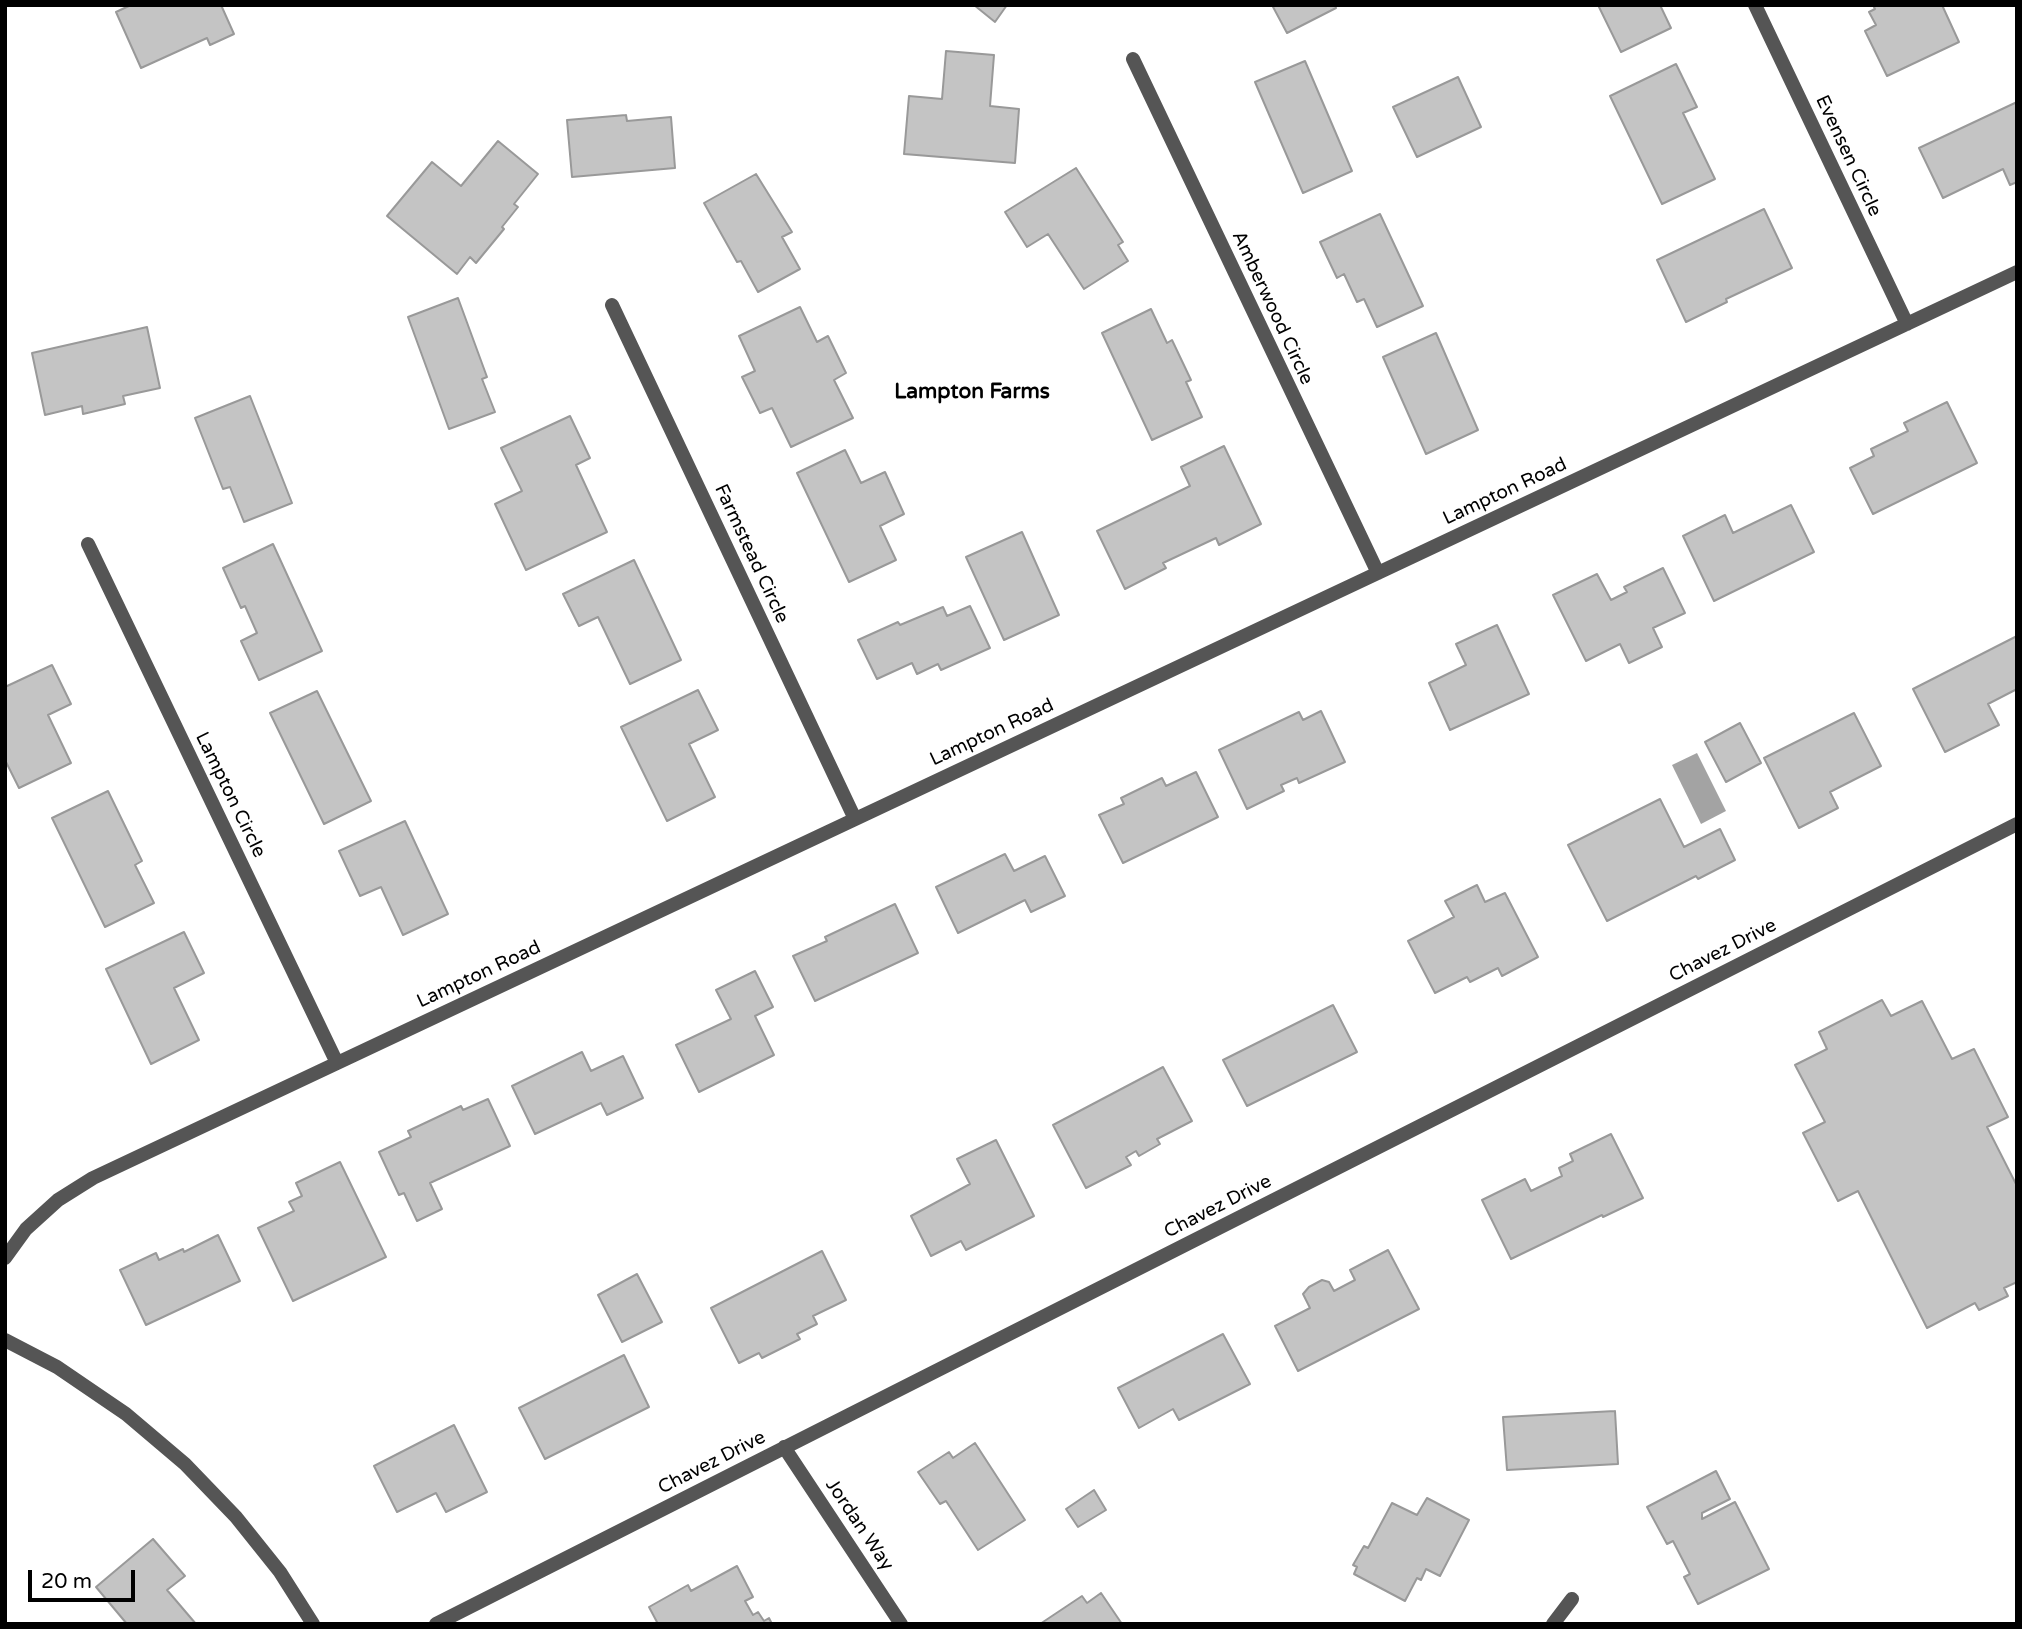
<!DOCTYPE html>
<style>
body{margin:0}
#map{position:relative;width:2022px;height:1629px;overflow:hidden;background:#fff;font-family:"Varela Round",sans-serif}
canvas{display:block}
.frame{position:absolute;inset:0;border:7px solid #000;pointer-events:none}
.scale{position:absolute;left:28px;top:1570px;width:107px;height:32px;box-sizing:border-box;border:4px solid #000;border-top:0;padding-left:9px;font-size:21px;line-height:24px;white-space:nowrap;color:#000;-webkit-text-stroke:5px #fff;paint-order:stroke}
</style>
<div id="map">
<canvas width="2022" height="1629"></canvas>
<div class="frame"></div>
<div class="scale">20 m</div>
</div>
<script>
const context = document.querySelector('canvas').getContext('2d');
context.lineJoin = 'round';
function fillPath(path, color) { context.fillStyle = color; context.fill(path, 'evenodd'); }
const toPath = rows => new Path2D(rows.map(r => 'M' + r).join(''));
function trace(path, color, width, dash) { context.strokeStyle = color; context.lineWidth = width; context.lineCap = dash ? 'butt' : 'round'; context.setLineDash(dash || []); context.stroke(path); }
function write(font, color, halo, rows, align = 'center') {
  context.font = font + ' "Varela Round",sans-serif'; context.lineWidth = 5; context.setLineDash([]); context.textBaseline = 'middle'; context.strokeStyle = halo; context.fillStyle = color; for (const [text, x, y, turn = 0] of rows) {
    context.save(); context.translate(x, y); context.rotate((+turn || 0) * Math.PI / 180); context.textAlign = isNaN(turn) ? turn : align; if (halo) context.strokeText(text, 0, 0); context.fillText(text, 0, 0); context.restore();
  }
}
fillPath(toPath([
 [1697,753,1726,811,1701,824,1672,765]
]), '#a3a3a3');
const building = toPath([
 [131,5,221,5,234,34,210,45,207,38,141,68,116,12,131,5],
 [974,5,1007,5,995,22,974,5],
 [1272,5,1335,5,1336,8,1287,33,1272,5],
 [1598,5,1660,5,1671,28,1621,52,1598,5],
 [1873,5,1942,5,1959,42,1887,76,1865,31,1876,25,1869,12,1875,9,1873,5],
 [946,51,994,55,990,106,1019,109,1015,163,904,154,909,96,942,99,946,51],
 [1305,61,1352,171,1303,193,1255,82,1305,61],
 [1676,64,1697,107,1683,113,1715,179,1662,204,1610,96,1676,64],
 [1458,77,1481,127,1417,157,1393,107,1458,77],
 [2017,102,2017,182,2010,185,2003,169,1943,198,1919,148,2017,102],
 [626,115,627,121,671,117,675,168,572,177,567,120,626,115],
 [498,141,538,174,514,204,518,207,502,227,504,229,476,263,470,257,457,274,387,216,432,162,461,186,498,141],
 [1076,168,1123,242,1118,245,1128,261,1084,289,1048,234,1027,247,1005,212,1076,168],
 [756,174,792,232,782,237,800,269,758,292,741,261,737,262,704,203,756,174],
 [1764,209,1792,268,1726,299,1727,302,1686,322,1657,260,1764,209],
 [1380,214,1423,306,1377,327,1364,299,1357,302,1344,274,1337,278,1320,242,1380,214],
 [458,298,487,377,482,379,495,412,449,429,408,317,458,298],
 [800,307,817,342,828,336,846,373,834,380,853,418,791,447,772,408,760,413,742,377,755,371,739,336,800,307],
 [1151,309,1167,343,1172,340,1191,380,1186,382,1202,417,1152,440,1102,333,1151,309],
 [147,327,160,388,123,396,125,404,83,414,82,406,45,415,32,353,147,327],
 [1436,333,1478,430,1426,454,1383,357,1436,333],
 [250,396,292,503,244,522,230,487,223,489,195,418,250,396],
 [1947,402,1977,463,1873,514,1850,468,1874,456,1871,449,1908,431,1904,423,1947,402],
 [570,416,590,458,576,465,607,532,526,570,495,504,522,491,501,448,570,416],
 [1224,446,1261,524,1219,545,1216,538,1163,563,1166,568,1125,589,1097,531,1190,486,1181,467,1224,446],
 [845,450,861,483,885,472,904,514,880,526,896,560,849,582,797,473,845,450],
 [1791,505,1814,552,1714,601,1683,536,1725,515,1733,533,1791,505],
 [1022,532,1059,615,1004,640,966,557,1022,532],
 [273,544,322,651,259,680,241,641,257,633,245,606,241,608,223,568,273,544],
 [634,560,681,660,630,684,598,617,579,626,563,594,634,560],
 [1663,568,1685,613,1653,628,1662,647,1629,663,1620,644,1586,661,1553,595,1597,574,1611,600,1627,592,1624,587,1663,568],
 [970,606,990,648,941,670,938,664,917,674,912,663,877,679,858,640,898,622,900,625,943,607,947,616,970,606],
 [1497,625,1529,694,1450,730,1429,683,1466,665,1456,644,1497,625],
 [2017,636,2017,689,1988,704,1999,725,1945,752,1913,689,2017,636],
 [52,665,71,704,48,715,71,763,19,788,5,760,5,687,52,665],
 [698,690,718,730,689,744,715,797,667,821,621,727,698,690],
 [317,691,371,801,324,824,270,713,317,691],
 [1321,711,1345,762,1299,783,1297,778,1281,785,1284,791,1247,809,1219,750,1299,712,1303,720,1321,711],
 [1854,713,1881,766,1830,792,1838,808,1799,828,1764,758,1854,713],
 [1740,723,1761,763,1726,782,1705,742,1740,723],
 [1196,772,1218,817,1123,863,1099,815,1124,804,1121,798,1162,778,1166,786,1196,772],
 [108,791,142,861,135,865,154,903,105,927,52,818,108,791],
 [1660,799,1684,847,1720,829,1735,860,1698,879,1696,876,1607,921,1568,845,1660,799],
 [405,821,448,914,403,935,381,887,360,896,339,851,405,821],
 [1005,854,1014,871,1045,856,1065,896,1031,912,1025,900,958,933,936,887,1005,854],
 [1477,885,1485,902,1505,893,1538,957,1502,976,1498,968,1470,982,1467,977,1435,993,1408,941,1454,917,1445,901,1477,885],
 [895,904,918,953,815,1001,793,956,827,941,825,937,895,904],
 [184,932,204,973,174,988,199,1040,151,1064,106,969,184,932],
 [755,971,773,1007,755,1016,774,1055,699,1092,676,1045,731,1019,716,990,755,971],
 [1882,1000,1891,1016,1922,1001,1952,1059,1974,1049,2008,1117,1987,1127,2017,1186,2017,1282,2004,1288,2008,1296,1979,1310,1975,1303,1927,1328,1858,1191,1838,1201,1803,1133,1825,1122,1795,1065,1827,1049,1819,1032,1882,1000],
 [1333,1005,1357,1052,1247,1106,1223,1060,1333,1005],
 [582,1052,591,1071,623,1056,643,1098,607,1115,601,1103,535,1134,512,1086,582,1052],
 [1163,1067,1192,1121,1157,1139,1160,1144,1139,1156,1136,1151,1126,1157,1131,1165,1086,1188,1053,1125,1163,1067],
 [488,1099,510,1146,430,1183,442,1209,417,1221,404,1193,399,1195,379,1152,411,1137,408,1131,461,1106,463,1110,488,1099],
 [1611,1134,1643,1198,1603,1217,1602,1215,1511,1259,1482,1200,1525,1179,1531,1191,1562,1176,1559,1168,1573,1161,1570,1154,1611,1134],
 [996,1140,1034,1216,966,1250,961,1241,931,1256,911,1216,970,1184,957,1159,996,1140],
 [340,1162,386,1257,293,1301,258,1228,294,1211,289,1202,302,1196,296,1183,340,1162],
 [218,1235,240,1281,146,1325,120,1270,156,1253,159,1260,183,1249,184,1252,218,1235],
 [1388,1250,1419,1309,1298,1371,1275,1326,1310,1308,1303,1294,1309,1287,1322,1280,1329,1282,1334,1291,1355,1280,1350,1270,1388,1250],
 [822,1251,846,1300,813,1316,817,1324,797,1334,800,1339,762,1358,759,1353,739,1363,711,1308,822,1251],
 [637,1274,662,1322,622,1342,598,1295,637,1274],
 [1223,1334,1250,1384,1179,1420,1173,1409,1139,1428,1118,1388,1223,1334],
 [624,1355,649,1407,545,1459,519,1408,624,1355],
 [1615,1411,1618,1464,1507,1470,1503,1417,1615,1411],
 [454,1425,487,1492,446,1512,436,1493,397,1512,374,1466,454,1425],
 [975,1443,1025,1520,978,1550,946,1501,940,1504,918,1472,949,1452,953,1458,975,1443],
 [1716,1471,1730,1499,1702,1513,1702,1519,1735,1502,1769,1569,1698,1604,1684,1577,1690,1574,1673,1541,1667,1544,1647,1507,1716,1471],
 [1094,1490,1106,1510,1078,1527,1066,1509,1094,1490],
 [1427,1498,1469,1520,1440,1576,1426,1569,1421,1580,1417,1578,1405,1601,1354,1574,1357,1567,1353,1565,1364,1546,1368,1548,1392,1503,1417,1515,1427,1498],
 [153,1539,185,1576,167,1590,196,1624,127,1624,96,1587,153,1539],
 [737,1566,753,1597,745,1601,753,1615,758,1612,764,1621,769,1618,772,1624,658,1624,649,1607,688,1585,691,1591,737,1566],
 [1101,1593,1122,1624,1040,1624,1082,1596,1087,1603,1101,1593]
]);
fillPath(building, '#c4c4c4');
trace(building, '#999', 2);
trace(toPath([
 [1755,5,1907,324],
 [1133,59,1378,573],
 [612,305,855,819],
 [88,544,337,1063],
 [5,1258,26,1229,58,1200,93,1178,2017,272],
 [5,1340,57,1367,126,1414,185,1464,236,1517,280,1572,313,1624],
 [784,1447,901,1624],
 [436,1624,2017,824],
 [1553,1624,1572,1599]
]), '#555', 14);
write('19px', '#000', '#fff', [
 ["Evensen Circle",1848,156,65],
 ["Amberwood Circle",1272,308,65],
 ["Lampton Road",1505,492,-25],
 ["Farmstead Circle",751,554,65],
 ["Lampton Road",992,733,-25],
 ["Lampton Circle",230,795,64],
 ["Chavez Drive",1723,951,-27],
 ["Lampton Road",479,975,-25],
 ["Chavez Drive",1218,1207,-27],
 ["Chavez Drive",712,1463,-27],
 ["Jordan Way",859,1525,56]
]);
write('bold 21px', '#000', '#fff', [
 ["Lampton Farms",972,392]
]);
</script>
